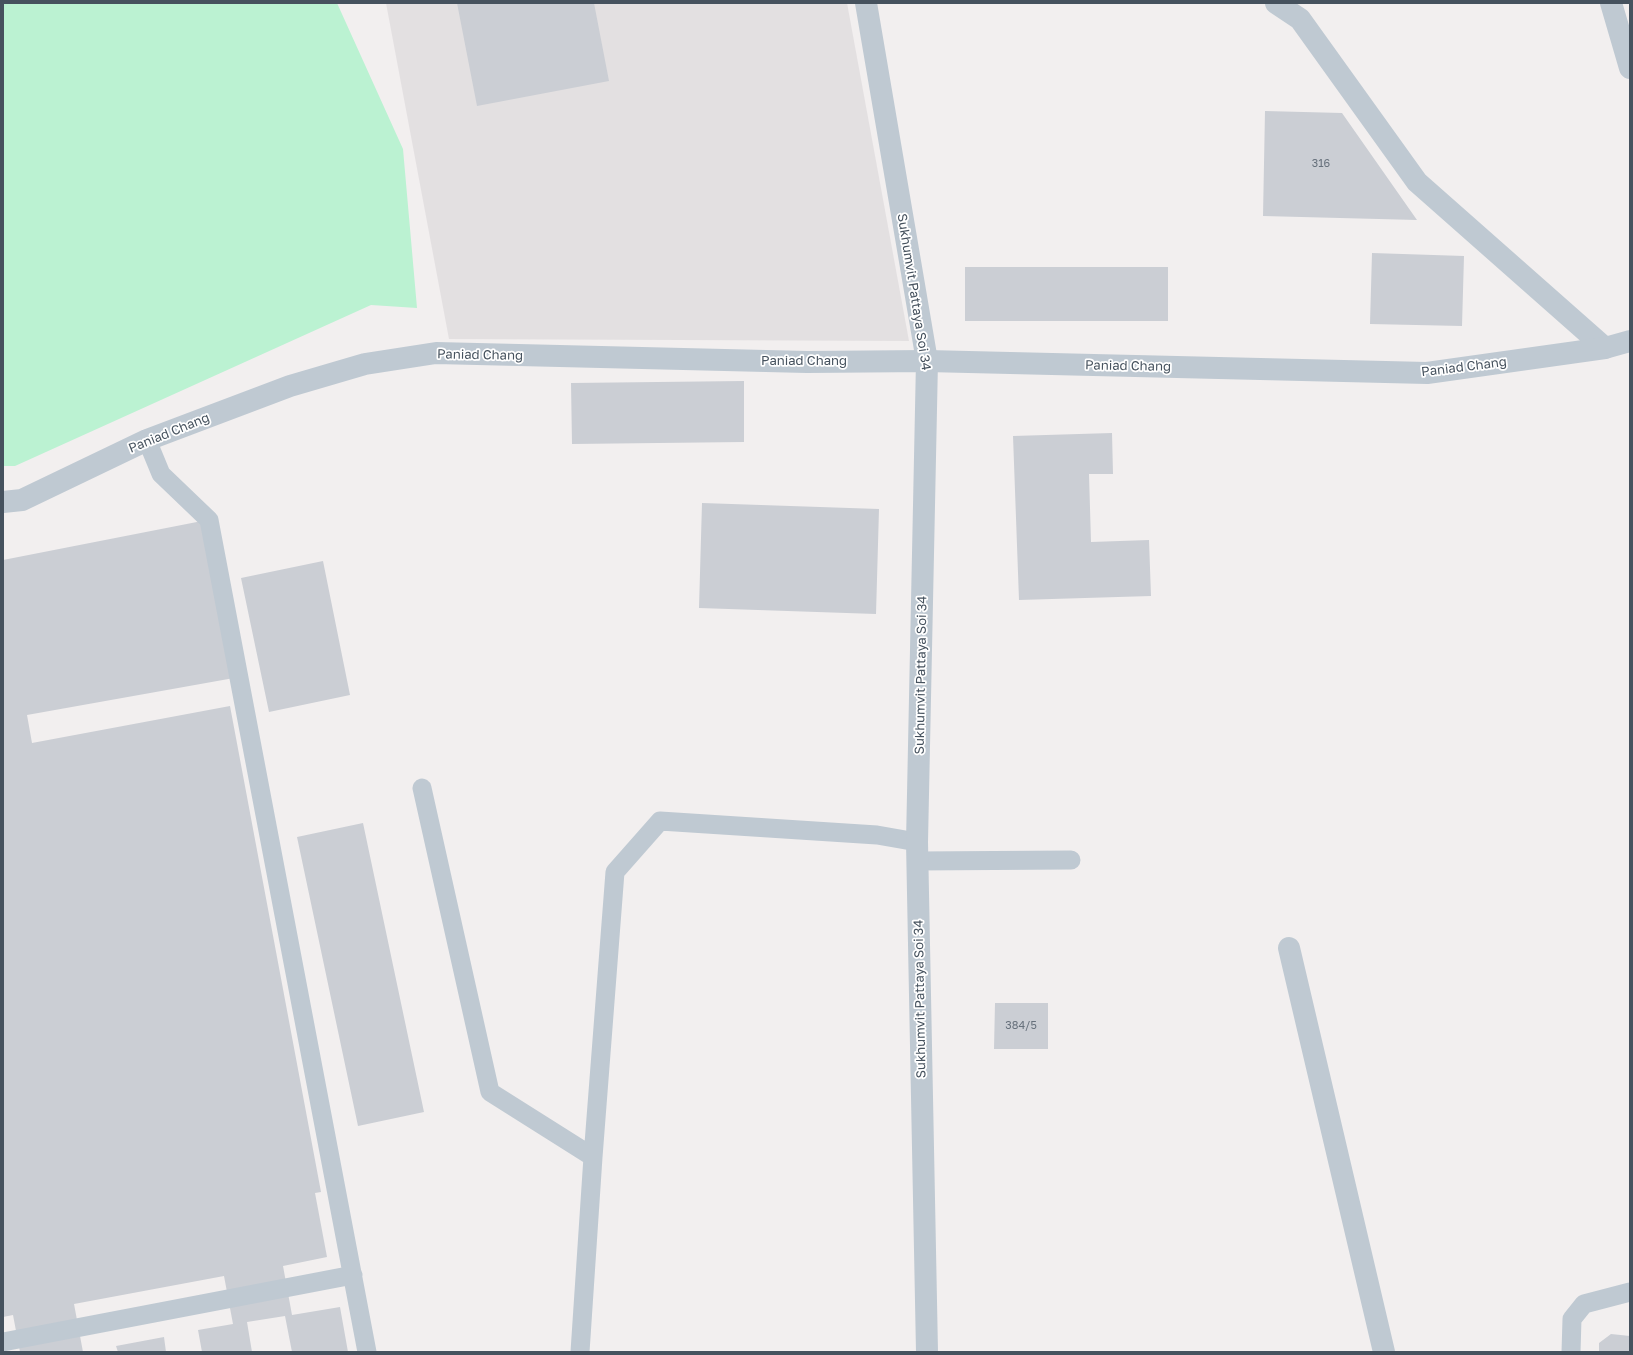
<!DOCTYPE html>
<style>
body{margin:0}
#map{position:relative;width:1633px;height:1355px;overflow:hidden;background:#f2efef;font-family:"Golos Text",sans-serif}
canvas{display:block}
.frame{position:absolute;inset:0;border:4px solid #46525e;pointer-events:none}
</style>
<div id="map">
<canvas width="1633" height="1355"></canvas>
<div class="frame"></div>
</div>
<script>
const context = document.querySelector('canvas').getContext('2d');
context.lineJoin = 'round';
function fillPath(path, color) { context.fillStyle = color; context.fill(path, 'evenodd'); }
const toPath = rows => new Path2D(rows.map(r => 'M' + r).join(''));
function trace(path, color, width, dash) { context.strokeStyle = color; context.lineWidth = width; context.lineCap = dash ? 'butt' : 'round'; context.setLineDash(dash || []); context.stroke(path); }
function write(font, color, halo, rows, align = 'center') {
  context.font = font + ' "Golos Text",sans-serif'; context.lineWidth = 3.5; context.setLineDash([]); context.textBaseline = 'middle'; context.strokeStyle = halo; context.fillStyle = color; for (const [text, x, y, turn = 0] of rows) {
    context.save(); context.translate(x, y); context.rotate((+turn || 0) * Math.PI / 180); context.textAlign = isNaN(turn) ? turn : align; if (halo) context.strokeText(text, 0, 0); context.fillText(text, 0, 0); context.restore();
  }
}
fillPath(toPath([
 [386,3,847,3,909,341,449,339]
]), '#e3e0e1');
fillPath(toPath([
 [3,3,337,3,403,149,417,308,371,305,15,466,3,466]
]), '#bbf2d2');
fillPath(toPath([
 [457,3,594,3,609,81,477,106],
 [1265,111,1342,113,1417,220,1263,216],
 [1372,253,1464,256,1462,326,1370,324],
 [965,267,1168,267,1168,321,965,321],
 [744,381,744,442,572,444,571,383],
 [1112,433,1113,474,1089,474,1091,542,1149,540,1151,596,1019,600,1013,436],
 [702,503,879,509,876,614,699,608],
 [202,521,234,678,27,715,32,743,230,706,321,1192,315,1193,327,1257,283,1266,292,1315,340,1307,348,1352,292,1352,285,1316,247,1322,252,1352,202,1352,198,1330,233,1324,224,1276,74,1304,83,1352,20,1352,13,1315,3,1317,3,560],
 [323,561,350,695,269,712,241,578],
 [363,823,424,1112,358,1126,297,837],
 [995,1003,1048,1003,1048,1049,994,1049],
 [1611,1334,1630,1336,1630,1352,1599,1352,1599,1343],
 [164,1337,166,1352,118,1352,116,1346]
]), '#cbced4');
trace(toPath([
 [147,440,161,474,209,520,367,1352],
 [422,788,490,1092,593,1157],
 [917,861,1071,860],
 [3,1342,353,1275],
 [580,1352,593,1157,615,872,660,821,877,835,917,842],
 [1571,1352,1572,1319,1584,1304,1630,1292]
]), '#bfc9d2', 19);
trace(toPath([
 [866,3,927,361,917,842,927,1352],
 [1276,3,1300,19,1417,182,1605,348],
 [1611,3,1630,68],
 [1289,948,1384,1352]
]), '#bfc9d2', 22);
trace(toPath([
 [3,502,22,500,147,440,290,386,365,364,436,353,807,362,927,361,1427,373,1605,348,1630,341]
]), '#bfc9d2', 22);
write('11px', '#67717c', null, [
 ["316",1321,164],
 ["384/5",1021,1026]
]);
write('13px', '#46525e', '#fff', [
 ["Sukhumvit Pattaya Soi 34",914,292,81],
 ["Paniad Chang",480,355,1],
 ["Paniad Chang",804,361],
 ["Paniad Chang",1128,366,1],
 ["Paniad Chang",1464,367,-7],
 ["Paniad Chang",169,433,-22],
 ["Sukhumvit Pattaya Soi 34",921,675,-89],
 ["Sukhumvit Pattaya Soi 34",920,999,-91]
]);
</script>
